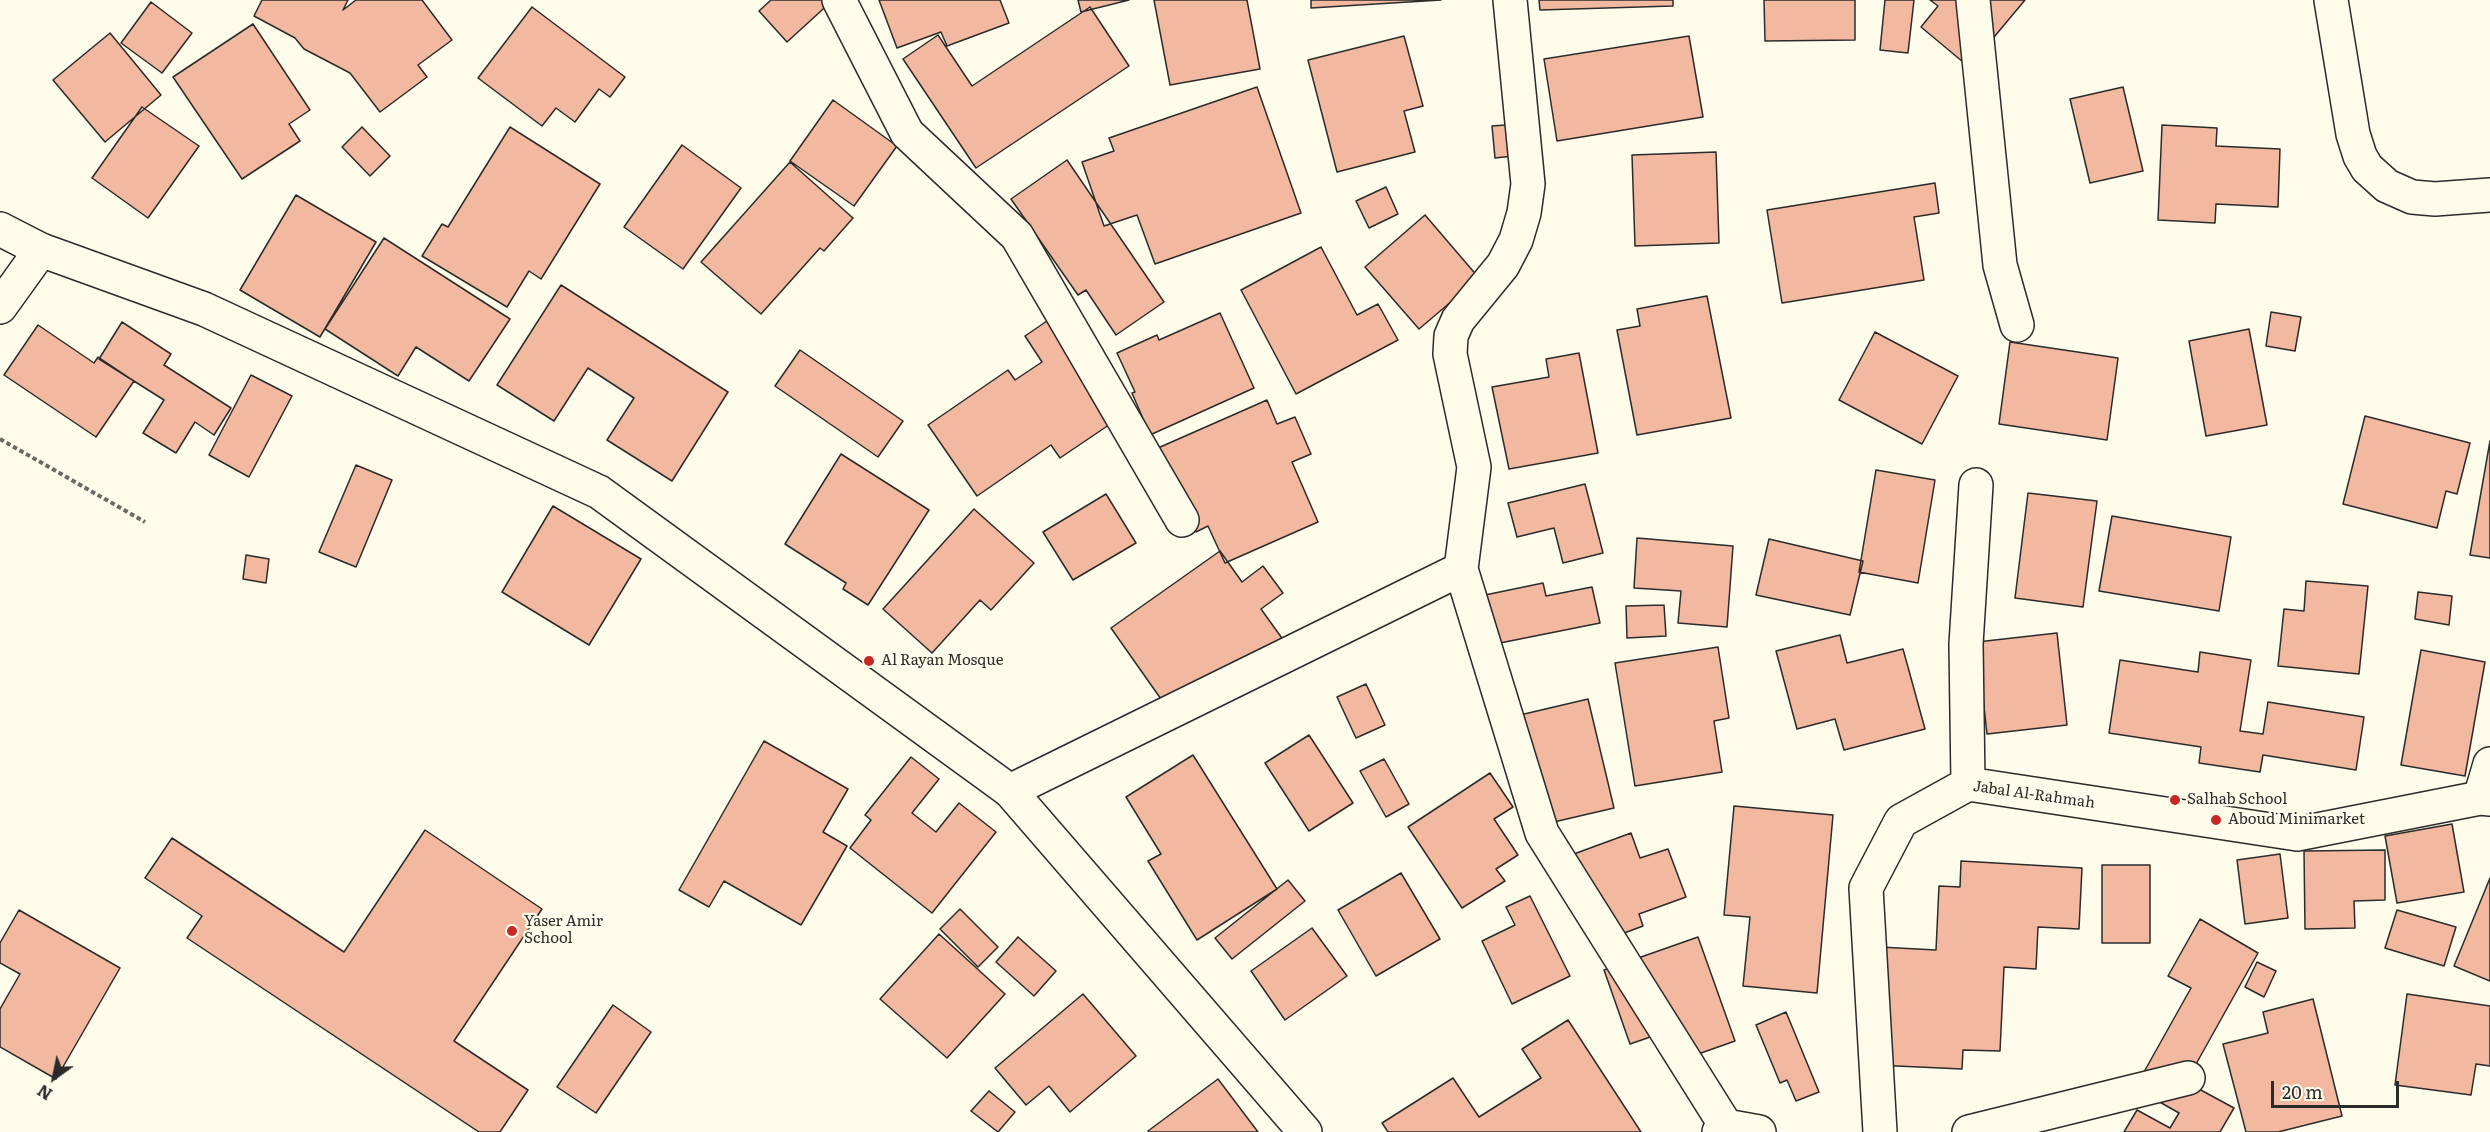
<!DOCTYPE html>
<style>
body{margin:0}
#map{position:relative;width:2490px;height:1132px;overflow:hidden;background:#fdfbea;font-family:Literata,serif}
canvas{display:block}
.north{position:absolute;left:24px;top:1048px;width:60px;height:60px;-webkit-text-stroke:4px #fdfbea;paint-order:stroke;rotate:213deg;font-size:16px;font-weight:700;line-height:24px;text-align:center;color:#2b2b2b}
.north::after{content:'';display:block;margin:auto;width:21px;height:27px;background:#2b2b2b;clip-path:polygon(50% 0,100% 100%,50% 72%,0 100%)}
.scale{position:absolute;left:2271px;top:1081px;width:128px;height:27px;box-sizing:border-box;border:3px solid #2b2b2b;border-top:0;padding-left:8px;font-size:18px;line-height:21px;white-space:nowrap;color:#2b2b2b;-webkit-text-stroke:4px #fdfbea;paint-order:stroke}
</style>
<div id="map">
<canvas width="2490" height="1132"></canvas>
<div class="north">N</div>
<div class="scale">20 m</div>
</div>
<script>
const context = document.querySelector('canvas').getContext('2d');
context.lineJoin = 'round';
function fillPath(path, color) { context.fillStyle = color; context.fill(path, 'evenodd'); }
const toPath = rows => new Path2D(rows.map(r => 'M' + r).join(''));
function trace(path, color, width, dash) { context.strokeStyle = color; context.lineWidth = width; context.lineCap = dash ? 'butt' : 'round'; context.setLineDash(dash || []); context.stroke(path); }
function write(font, color, halo, rows, align = 'center') {
  context.font = font + ' Literata,serif'; context.lineWidth = 4.5; context.setLineDash([]); context.textBaseline = 'middle'; context.strokeStyle = halo; context.fillStyle = color; for (const [text, x, y, turn = 0] of rows) {
    context.save(); context.translate(x, y); context.rotate((+turn || 0) * Math.PI / 180); context.textAlign = isNaN(turn) ? turn : align; if (halo) context.strokeText(text, 0, 0); context.fillText(text, 0, 0); context.restore();
  }
}
const building = toPath([
 [262,0,348,0,343,10,356,0,422,0,452,40,418,65,427,77,380,112,350,73,304,49,295,38,254,16,262,0],
 [771,0,833,0,787,42,759,11,771,0],
 [879,0,1000,0,1009,23,947,46,941,32,897,48,879,0],
 [1078,0,1129,0,1081,12,1078,0],
 [1154,0,1247,0,1260,69,1170,85,1154,0],
 [1311,0,1441,0,1311,8,1311,0],
 [1539,0,1673,0,1673,6,1540,10,1539,0],
 [1764,0,1855,0,1855,40,1765,41,1764,0],
 [1885,0,1914,0,1908,53,1880,50,1885,0],
 [1930,0,2025,0,1969,67,1921,27,1938,6,1930,0],
 [151,2,192,33,162,73,121,43,151,2],
 [532,7,625,77,610,97,599,89,575,122,556,108,542,126,478,78,532,7],
 [1090,7,1129,66,976,168,903,59,938,35,972,86,1090,7],
 [253,24,310,110,289,124,300,141,242,179,173,77,253,24],
 [110,33,161,95,105,142,53,80,110,33],
 [1404,36,1423,106,1404,111,1415,152,1337,172,1308,60,1404,36],
 [1689,36,1703,117,1557,141,1544,59,1689,36],
 [1257,87,1301,213,1155,264,1137,215,1104,226,1082,162,1114,151,1109,138,1257,87],
 [2123,87,2143,171,2090,183,2070,99,2123,87],
 [833,100,897,146,854,206,790,161,833,100],
 [142,107,199,146,148,218,92,178,142,107],
 [1519,124,1522,155,1495,158,1492,126,1519,124],
 [2162,125,2217,128,2216,146,2280,149,2278,207,2216,204,2215,223,2158,220,2162,125],
 [362,127,390,156,370,176,342,147,362,127],
 [510,127,600,184,541,279,529,271,507,307,422,256,442,224,448,227,510,127],
 [682,145,741,188,683,269,624,227,682,145],
 [1716,152,1719,243,1635,246,1632,155,1716,152],
 [1067,160,1164,302,1116,335,1086,290,1078,295,1011,199,1067,160],
 [790,162,853,218,824,251,820,248,761,314,701,262,790,162],
 [1935,183,1939,213,1914,217,1924,280,1782,303,1767,210,1935,183],
 [1386,187,1398,214,1369,228,1356,201,1386,187],
 [296,195,376,242,320,337,240,290,296,195],
 [1425,215,1479,278,1419,329,1365,267,1425,215],
 [384,238,510,319,469,381,416,347,398,376,325,329,384,238],
 [1321,247,1357,315,1378,304,1398,340,1296,394,1241,290,1321,247],
 [561,285,728,392,672,481,607,440,634,398,588,368,554,421,497,385,561,285],
 [1707,296,1731,418,1637,435,1617,330,1640,326,1637,309,1707,296],
 [1063,310,1131,410,1060,458,1051,445,977,496,928,425,1008,370,1015,380,1042,362,1025,336,1063,310],
 [2271,312,2301,317,2295,351,2266,346,2271,312],
 [1220,313,1254,388,1150,435,1132,393,1135,392,1117,353,1157,335,1159,340,1220,313],
 [122,322,171,354,164,365,231,408,214,435,195,422,176,453,143,433,164,400,99,359,122,322],
 [38,325,94,363,98,357,134,381,96,437,4,375,38,325],
 [2249,329,2267,425,2206,436,2189,341,2249,329],
 [1875,332,1958,376,1922,444,1839,400,1875,332],
 [2010,342,2118,358,2107,440,1999,424,2010,342],
 [800,350,903,421,878,457,775,386,800,350],
 [1579,353,1598,453,1509,469,1492,387,1549,377,1546,359,1579,353],
 [251,375,292,396,249,477,209,455,251,375],
 [1267,400,1277,424,1295,417,1311,454,1292,462,1318,522,1225,563,1208,526,1196,532,1158,448,1267,400],
 [2365,416,2470,443,2457,494,2446,491,2437,528,2343,504,2365,416],
 [2490,441,2490,558,2470,555,2490,441],
 [841,454,929,510,868,605,843,589,846,583,785,544,841,454],
 [356,465,392,480,356,567,319,552,356,465],
 [1876,470,1935,480,1918,583,1859,572,1876,470],
 [1585,484,1603,553,1563,563,1554,528,1517,537,1508,503,1585,484],
 [2028,493,2097,501,2083,607,2015,598,2028,493],
 [1106,494,1136,543,1073,580,1043,532,1106,494],
 [553,506,641,559,589,645,502,592,553,506],
 [974,509,1034,563,991,610,980,600,932,653,883,609,974,509],
 [2112,516,2231,537,2219,611,2099,591,2112,516],
 [1637,538,1733,546,1727,627,1678,623,1681,591,1634,588,1637,538],
 [1769,539,1863,561,1850,615,1756,595,1769,539],
 [1220,551,1242,582,1263,566,1283,593,1261,609,1284,641,1175,719,1111,628,1220,551],
 [246,555,269,559,266,583,243,579,246,555],
 [2306,581,2368,586,2359,674,2278,666,2284,609,2304,611,2306,581],
 [1543,583,1546,596,1592,587,1600,623,1495,644,1485,595,1543,583],
 [2418,592,2452,596,2449,625,2415,619,2418,592],
 [1664,605,1666,636,1627,638,1626,606,1664,605],
 [2057,633,2067,725,1987,734,1977,642,2057,633],
 [1840,635,1847,663,1903,649,1925,729,1844,750,1835,719,1797,729,1776,651,1840,635],
 [1718,647,1729,718,1714,721,1722,772,1635,786,1615,663,1718,647],
 [2421,650,2485,662,2465,776,2401,765,2421,650],
 [2200,652,2251,660,2240,731,2263,734,2268,702,2364,717,2356,770,2263,755,2260,772,2199,763,2201,747,2109,733,2120,660,2198,672,2200,652],
 [1366,684,1385,725,1356,738,1337,697,1366,684],
 [1588,699,1614,808,1528,828,1503,719,1588,699],
 [1309,735,1353,803,1309,831,1265,763,1309,735],
 [764,741,848,789,823,832,847,846,801,925,724,881,709,907,679,890,764,741],
 [1193,755,1277,889,1197,940,1148,861,1161,854,1126,797,1193,755],
 [911,757,939,779,912,813,936,832,959,803,996,832,932,913,850,848,871,820,865,815,911,757],
 [1384,759,1409,804,1386,817,1360,771,1384,759],
 [1490,773,1513,807,1494,819,1518,855,1496,869,1505,881,1462,908,1408,827,1490,773],
 [1734,806,1833,815,1817,993,1743,986,1750,917,1724,915,1734,806],
 [2452,824,2464,892,2397,903,2385,836,2452,824],
 [425,830,542,909,454,1041,528,1090,500,1132,479,1132,187,938,202,916,145,878,172,838,344,952,425,830],
 [1631,833,1640,858,1668,849,1686,897,1639,914,1643,926,1595,944,1563,858,1631,833],
 [2385,850,2385,900,2354,901,2355,928,2305,929,2304,851,2385,850],
 [2280,854,2288,918,2245,924,2237,860,2280,854],
 [1961,861,2082,868,2079,929,2038,927,2036,969,2004,967,2000,1051,1963,1050,1962,1069,1875,1065,1880,947,1936,950,1939,886,1960,887,1961,861],
 [2102,865,2150,865,2150,943,2102,943,2102,865],
 [1401,873,1440,939,1376,976,1338,910,1401,873],
 [2490,878,2490,981,2454,966,2490,878],
 [1288,880,1305,901,1232,959,1215,938,1288,880],
 [1530,896,1570,976,1512,1004,1482,941,1515,925,1506,907,1530,896],
 [960,909,998,947,978,967,940,929,960,909],
 [19,910,120,968,56,1079,0,1047,0,1009,20,974,0,963,0,943,19,910],
 [2397,910,2456,927,2444,966,2385,948,2397,910],
 [2200,919,2258,953,2186,1082,2234,1108,2220,1132,2124,1132,2137,1110,2170,1128,2179,1113,2135,1088,2191,988,2168,976,2200,919],
 [1312,928,1347,976,1285,1020,1251,971,1312,928],
 [939,934,1005,994,947,1058,880,999,939,934],
 [1018,937,1056,971,1034,996,996,962,1018,937],
 [1698,937,1735,1041,1670,1064,1659,1034,1630,1044,1604,970,1698,937],
 [2257,962,2276,971,2264,997,2245,987,2257,962],
 [1083,994,1136,1056,1070,1112,1049,1086,1026,1105,995,1068,1083,994],
 [2407,994,2490,1006,2490,1066,2476,1064,2471,1095,2395,1085,2407,994],
 [2313,999,2342,1116,2278,1132,2246,1132,2223,1044,2268,1033,2263,1012,2313,999],
 [613,1005,651,1032,596,1113,557,1087,613,1005],
 [1786,1012,1819,1092,1796,1101,1787,1080,1780,1083,1756,1025,1786,1012],
 [1568,1020,1641,1132,1388,1132,1382,1123,1453,1078,1479,1117,1541,1078,1522,1049,1568,1020],
 [1218,1079,1258,1132,1149,1132,1148,1131,1218,1079],
 [989,1091,1015,1112,998,1132,971,1111,989,1091]
]);
fillPath(building, '#f2b8a0');
trace(building, '#2b2b2b', 1.5);
const minor = toPath([
 [839,0,907,133,1017,236,1182,520],
 [1510,0,1528,184,1524,213,1516,240,1503,265,1458,320,1451,336,1450,354,1474,467,1461,569,1542,833,1726,1126],
 [1973,0,2000,265,2017,325],
 [2331,0,2353,134,2360,156,2367,168,2387,186,2412,197,2435,199,2490,195],
 [0,307,41,250],
 [1968,784,1966,644,1976,485],
 [1010,791,1461,569],
 [2480,798,2490,764],
 [1719,1132,1726,1126,1759,1132],
 [1880,1132,1866,888,1901,821,1968,784,2297,834,2480,798,2490,799],
 [1969,1132,2188,1078]
]);
const major = toPath([
 [0,229,41,250,204,309,599,492,1010,791,1305,1132]
]);
trace(minor, '#2b2b2b', 36);
trace(major, '#2b2b2b', 36);
trace(toPath([
 [0,439,145,522]
]), '#6a6964', 4, [4.5, 3]);
trace(minor, '#fdfbea', 33);
trace(major, '#fdfbea', 33);
for (const [x, y, r, color] of [
 [869,661,6,"#c62828"],
 [2175,800,6,"#c62828"],
 [2216,820,6,"#c62828"],
 [512,931,6,"#c62828"]
]) { const dot = new Path2D(); dot.arc(x, y, r, 0, 2 * Math.PI); context.fillStyle = color; context.fill(dot); trace(dot, '#fdfbea', 2); }
write('15px', '#2b2b2b', '#fdfbea', [
 ["Al Rayan Mosque",881,661],
 ["Salhab School",2187,800],
 ["Aboud Minimarket",2228,820],
 ["Yaser Amir",524,922],
 ["School",524,939]
], 'left');
write('15px', '#2b2b2b', '#fdfbea', [
 ["Jabal Al-Rahmah",2034,795,8]
]);
</script>
